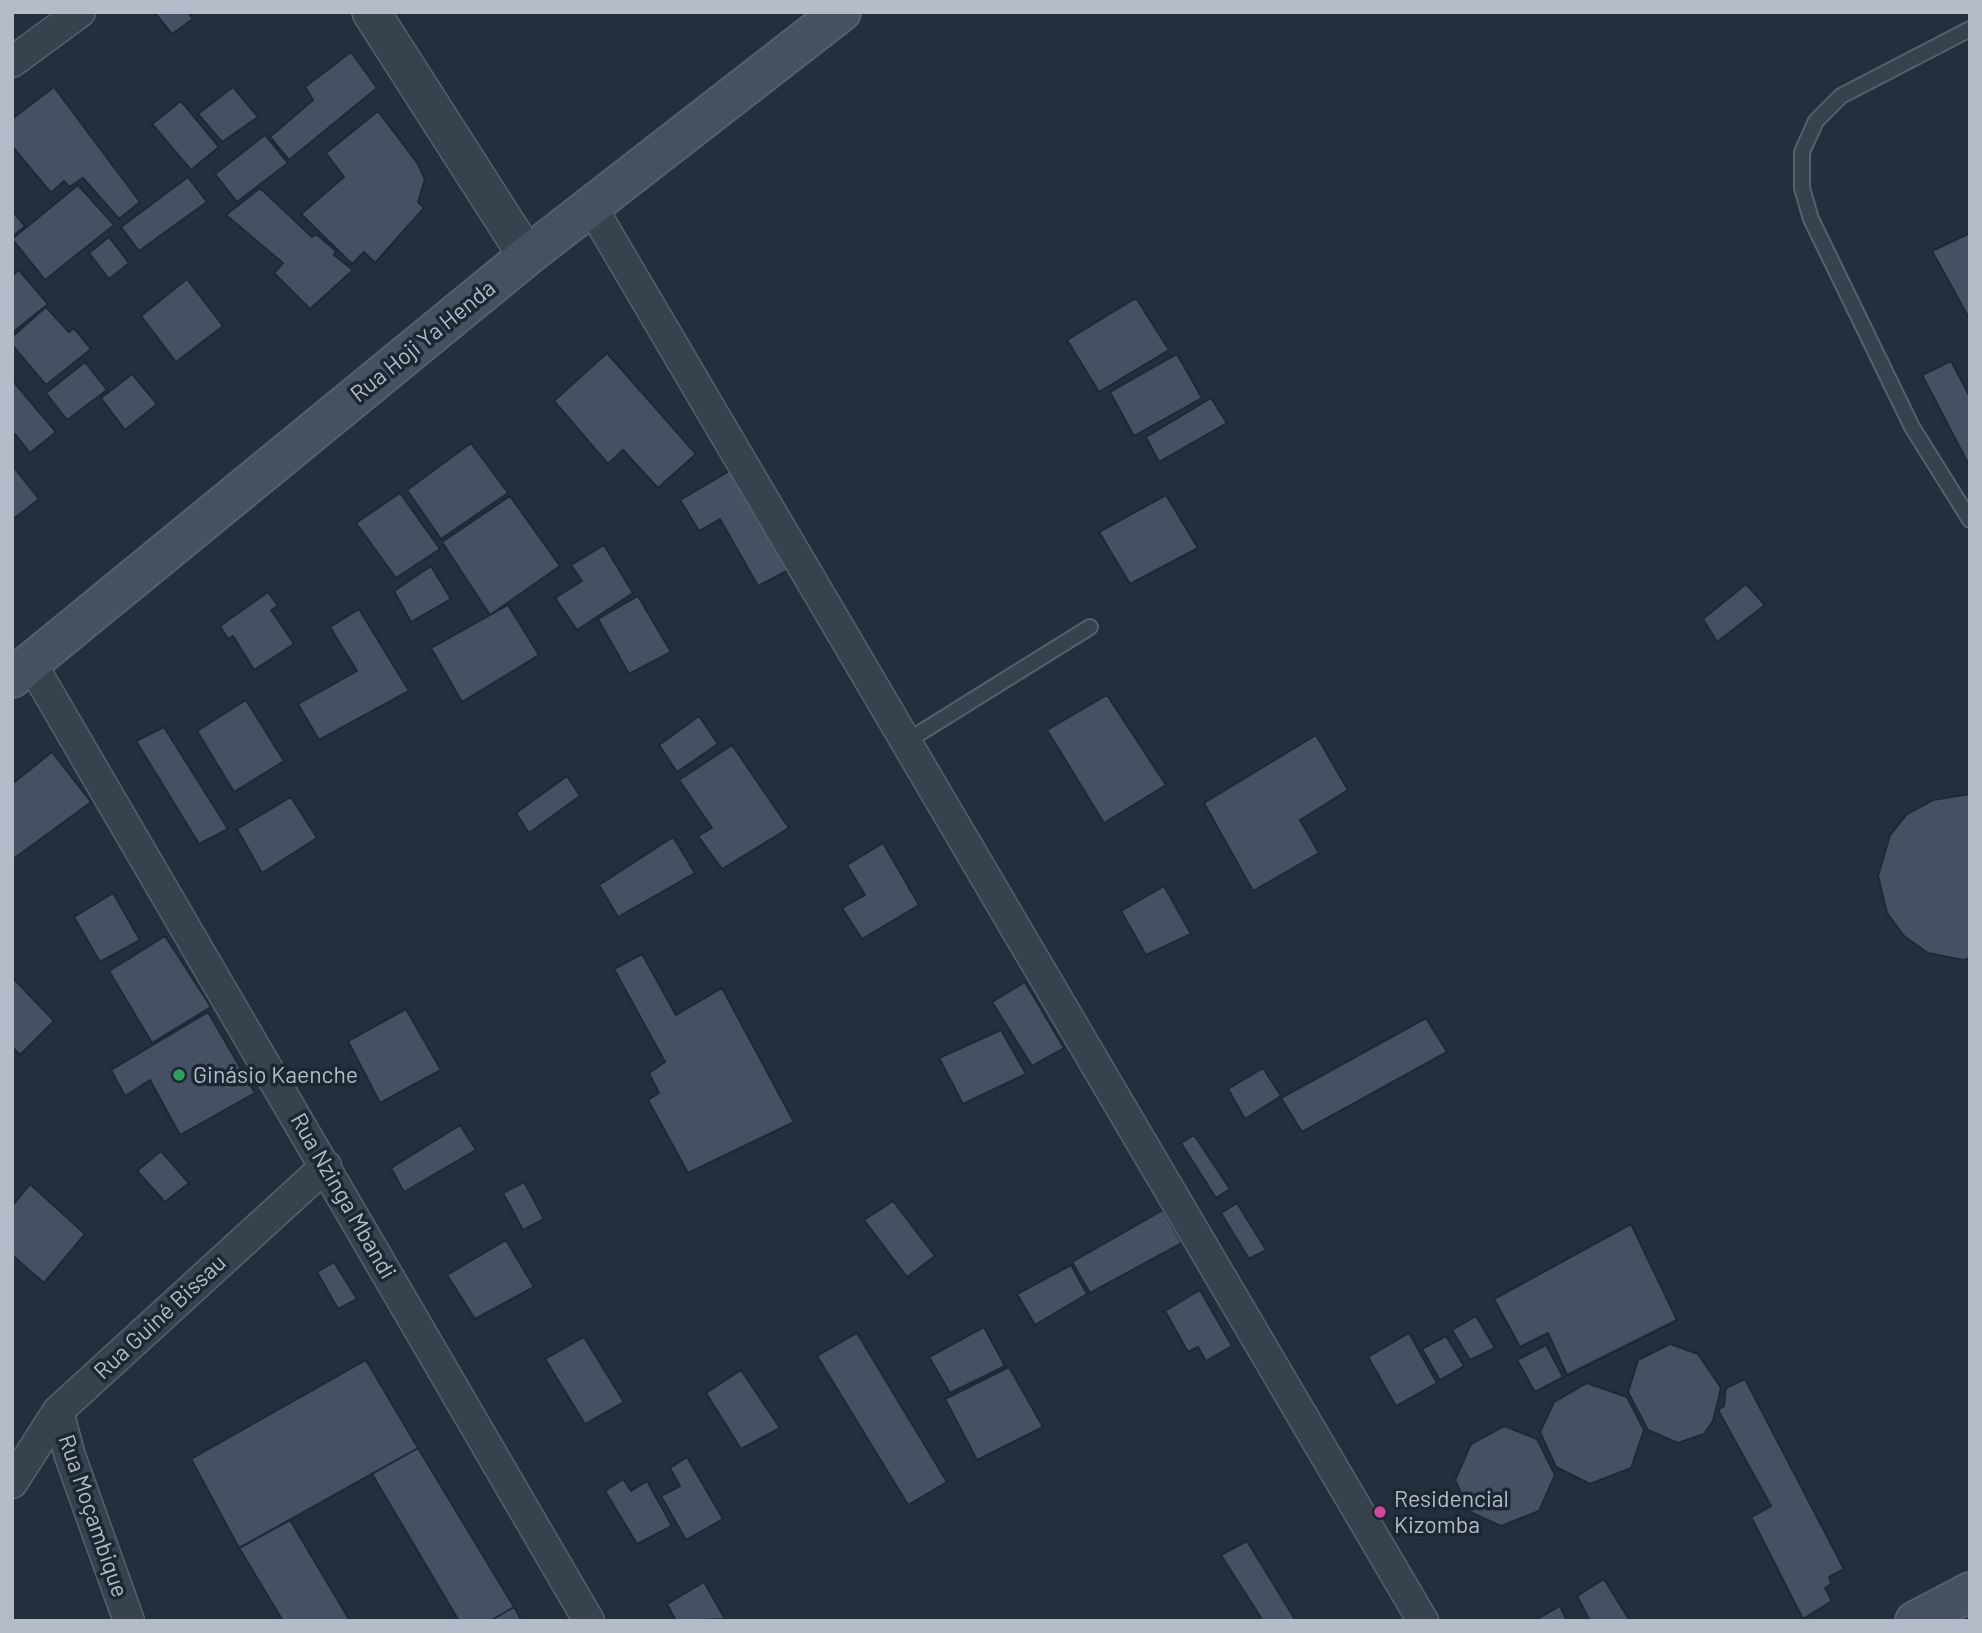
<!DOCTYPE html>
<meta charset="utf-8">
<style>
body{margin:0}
#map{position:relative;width:1982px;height:1633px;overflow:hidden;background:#242f3e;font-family:Barlow,sans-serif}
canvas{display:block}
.frame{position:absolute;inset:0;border:14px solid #b4bcc9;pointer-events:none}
</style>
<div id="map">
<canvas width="1982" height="1633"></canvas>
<div class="frame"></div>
</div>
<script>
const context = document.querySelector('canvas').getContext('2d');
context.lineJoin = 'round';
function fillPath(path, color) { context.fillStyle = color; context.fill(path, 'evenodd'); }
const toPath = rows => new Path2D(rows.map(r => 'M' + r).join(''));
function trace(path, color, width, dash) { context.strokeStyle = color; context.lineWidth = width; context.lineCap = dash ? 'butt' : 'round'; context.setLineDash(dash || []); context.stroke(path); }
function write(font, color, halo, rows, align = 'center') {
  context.font = font + ' Barlow,sans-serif'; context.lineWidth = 7; context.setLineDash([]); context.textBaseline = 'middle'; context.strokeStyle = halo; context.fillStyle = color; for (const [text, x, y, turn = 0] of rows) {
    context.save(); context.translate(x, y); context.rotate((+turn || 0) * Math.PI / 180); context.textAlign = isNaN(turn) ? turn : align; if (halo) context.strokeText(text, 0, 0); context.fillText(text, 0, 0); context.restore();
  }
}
const building = toPath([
 [154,12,188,12,193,19,172,34,154,12],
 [351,52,377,88,289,160,270,137,313,100,305,87,351,52],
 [54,87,140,202,119,219,83,178,69,187,64,181,51,193,12,146,12,119,54,87],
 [233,87,258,117,222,142,198,114,233,87],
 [181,101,219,147,191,170,152,124,181,101],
 [378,111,418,164,425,179,418,202,424,208,375,263,364,252,352,264,301,214,344,177,326,153,378,111],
 [265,135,288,163,237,202,215,174,265,135],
 [188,177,207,202,139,251,121,227,188,177],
 [78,185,114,225,45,280,12,239,78,185],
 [260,188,312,237,316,234,336,251,334,255,353,270,310,309,274,273,283,263,226,215,260,188],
 [12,210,25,226,12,237,12,210],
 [1970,233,1970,320,1932,251,1970,233],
 [109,237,129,263,109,279,89,253,109,237],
 [19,270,48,304,12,333,12,276,19,270],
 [187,279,223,326,176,362,141,316,187,279],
 [1136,298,1169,350,1099,392,1067,340,1136,298],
 [46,307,69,332,74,328,91,349,46,385,12,345,12,337,46,307],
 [607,353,696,454,658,488,623,450,608,464,554,401,607,353],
 [1177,354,1202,398,1134,436,1110,392,1177,354],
 [1951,361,1970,397,1970,467,1922,375,1951,361],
 [85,362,107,390,67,420,46,393,85,362],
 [132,374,157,404,125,430,101,398,132,374],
 [12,380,56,432,30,453,15,434,12,436,12,380],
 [1211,398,1227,423,1159,462,1146,437,1211,398],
 [471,443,508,493,441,539,407,490,471,443],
 [12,465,39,499,12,520,12,465],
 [731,470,791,569,758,586,720,519,699,531,680,500,731,470],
 [400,493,440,549,396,578,356,523,400,493],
 [1166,495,1198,548,1130,584,1099,532,1166,495],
 [510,496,560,566,490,615,442,542,510,496],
 [604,545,633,593,577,630,555,598,582,581,571,565,604,545],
 [431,566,451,599,411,622,394,591,431,566],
 [1746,584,1765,605,1717,642,1703,619,1746,584],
 [268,592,278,606,271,610,294,644,254,670,233,636,228,639,220,626,268,592],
 [638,596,671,652,629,674,598,619,638,596],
 [508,605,539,655,462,702,431,648,508,605],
 [359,609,409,691,319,740,298,704,357,671,330,627,359,609],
 [1107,695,1166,785,1104,823,1047,730,1107,695],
 [246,700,284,761,234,792,197,731,246,700],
 [699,716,718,744,677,772,659,745,699,716],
 [164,727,228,829,199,844,136,741,164,727],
 [1316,735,1348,790,1300,820,1319,853,1253,891,1204,803,1316,735],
 [732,745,789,828,722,869,698,836,712,828,679,780,732,745],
 [52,752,91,802,12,860,12,784,52,752],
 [567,776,580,796,529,833,516,813,567,776],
 [1970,794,1970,958,1963,960,1928,953,1904,936,1887,913,1878,876,1890,835,1907,814,1933,800,1970,794],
 [291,797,317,838,262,873,237,829,291,797],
 [673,837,695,873,618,917,599,885,673,837],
 [883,843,919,905,862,939,842,908,865,895,847,865,883,843],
 [1164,886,1191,934,1146,955,1121,911,1164,886],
 [113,893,140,940,100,962,74,917,113,893],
 [165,936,211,1007,152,1043,109,971,165,936],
 [642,954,676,1015,722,988,794,1122,688,1173,648,1100,659,1093,649,1073,665,1062,614,969,642,954],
 [12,977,54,1021,20,1055,12,1047,12,977],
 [1025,982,1064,1048,1032,1066,992,1002,1025,982],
 [406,1009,441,1070,380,1103,348,1041,406,1009],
 [208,1012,255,1093,180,1135,150,1080,125,1096,111,1070,208,1012],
 [1426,1018,1447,1052,1302,1132,1281,1098,1426,1018],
 [1001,1030,1026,1074,963,1104,939,1058,1001,1030],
 [1263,1068,1281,1096,1245,1119,1228,1089,1263,1068],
 [460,1125,476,1150,404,1192,391,1168,460,1125],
 [1194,1135,1230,1189,1216,1198,1181,1143,1194,1135],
 [161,1151,189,1183,165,1202,137,1171,161,1151],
 [524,1182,544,1219,523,1230,503,1193,524,1182],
 [30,1184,85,1234,44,1283,12,1255,12,1206,30,1184],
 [893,1201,935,1256,907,1277,864,1220,893,1201],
 [1237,1203,1266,1250,1249,1259,1221,1213,1237,1203],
 [1163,1210,1182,1243,1090,1293,1072,1262,1163,1210],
 [1631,1224,1677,1320,1567,1375,1548,1333,1520,1347,1494,1299,1631,1224],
 [506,1240,534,1287,475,1319,447,1275,506,1240],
 [334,1262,357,1299,338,1309,317,1272,334,1262],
 [1071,1265,1087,1294,1035,1325,1017,1294,1071,1265],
 [1200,1290,1232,1346,1206,1361,1198,1347,1188,1352,1165,1311,1200,1290],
 [1476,1316,1495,1348,1470,1360,1452,1330,1476,1316],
 [984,1327,1005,1366,950,1393,929,1357,984,1327],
 [857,1333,947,1482,908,1505,817,1356,857,1333],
 [1409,1333,1437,1383,1396,1406,1368,1357,1409,1333],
 [1446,1336,1464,1366,1440,1380,1422,1349,1446,1336],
 [584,1337,624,1402,585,1424,545,1359,584,1337],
 [1670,1344,1698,1354,1721,1388,1713,1421,1704,1434,1678,1443,1648,1430,1628,1392,1638,1360,1670,1344],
 [1546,1345,1563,1377,1535,1392,1517,1360,1546,1345],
 [366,1360,418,1448,239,1548,191,1459,366,1360],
 [1009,1367,1043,1427,977,1460,945,1399,1009,1367],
 [741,1370,780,1428,741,1449,706,1393,741,1370],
 [1745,1379,1844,1569,1829,1577,1831,1584,1825,1588,1832,1601,1803,1619,1751,1517,1771,1506,1718,1410,1724,1406,1726,1388,1745,1379],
 [1587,1383,1627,1397,1644,1430,1631,1468,1590,1484,1556,1467,1540,1432,1554,1402,1587,1383],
 [1504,1426,1537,1439,1555,1475,1539,1511,1501,1526,1470,1512,1455,1480,1471,1444,1504,1426],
 [418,1448,514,1607,490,1621,459,1621,372,1474,418,1448],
 [687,1457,723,1519,686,1540,661,1496,680,1486,670,1468,687,1457],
 [623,1479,631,1491,647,1481,672,1526,637,1544,605,1491,623,1479],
 [290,1520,350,1621,283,1621,239,1548,290,1520],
 [1247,1541,1296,1621,1263,1621,1221,1555,1247,1541],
 [1604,1579,1630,1621,1590,1621,1577,1596,1604,1579],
 [704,1582,725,1619,676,1621,667,1604,704,1582],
 [1560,1606,1567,1621,1534,1621,1560,1606],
 [514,1607,522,1621,490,1621,514,1607]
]);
fillPath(building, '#455162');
trace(building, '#1f2835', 2);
const service = toPath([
 [1970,29,1841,96,1816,121,1802,152,1802,188,1811,219,1912,427,1970,520],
 [907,741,1090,627]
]);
const minor = toPath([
 [12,62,80,12],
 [591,206,1423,1621],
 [31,663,589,1621],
 [58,1411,70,1456,129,1621],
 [12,1483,58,1411,326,1166]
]);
const tertiary = toPath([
 [371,12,527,256]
]);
const secondary = toPath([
 [12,678,527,256,841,12],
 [1915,1621,1970,1592]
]);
trace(service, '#565f6c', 18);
trace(minor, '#565f6c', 33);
trace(tertiary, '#565f6c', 40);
trace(secondary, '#565f6c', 42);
trace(service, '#38414e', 14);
trace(minor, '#38414e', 30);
trace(tertiary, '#38414e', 37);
trace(secondary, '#465061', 38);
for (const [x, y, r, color] of [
 [179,1075,7,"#2e9e5b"],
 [1380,1512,7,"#d1479c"]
]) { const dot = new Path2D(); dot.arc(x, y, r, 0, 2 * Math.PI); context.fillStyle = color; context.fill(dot); trace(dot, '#1d2633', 2.5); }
write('23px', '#b4bcc9', '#1d2633', [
 ["Rua Hoji Ya Henda",423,341,-39],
 ["Rua Nzinga Mbandi",343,1196,60],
 ["Rua Guiné Bissau",160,1317,-43],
 ["Rua Moçambique",93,1516,71]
]);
write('23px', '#b4bcc9', '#1d2633', [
 ["Ginásio Kaenche",193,1075],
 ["Residencial",1394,1499],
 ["Kizomba",1394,1525]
], 'left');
</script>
